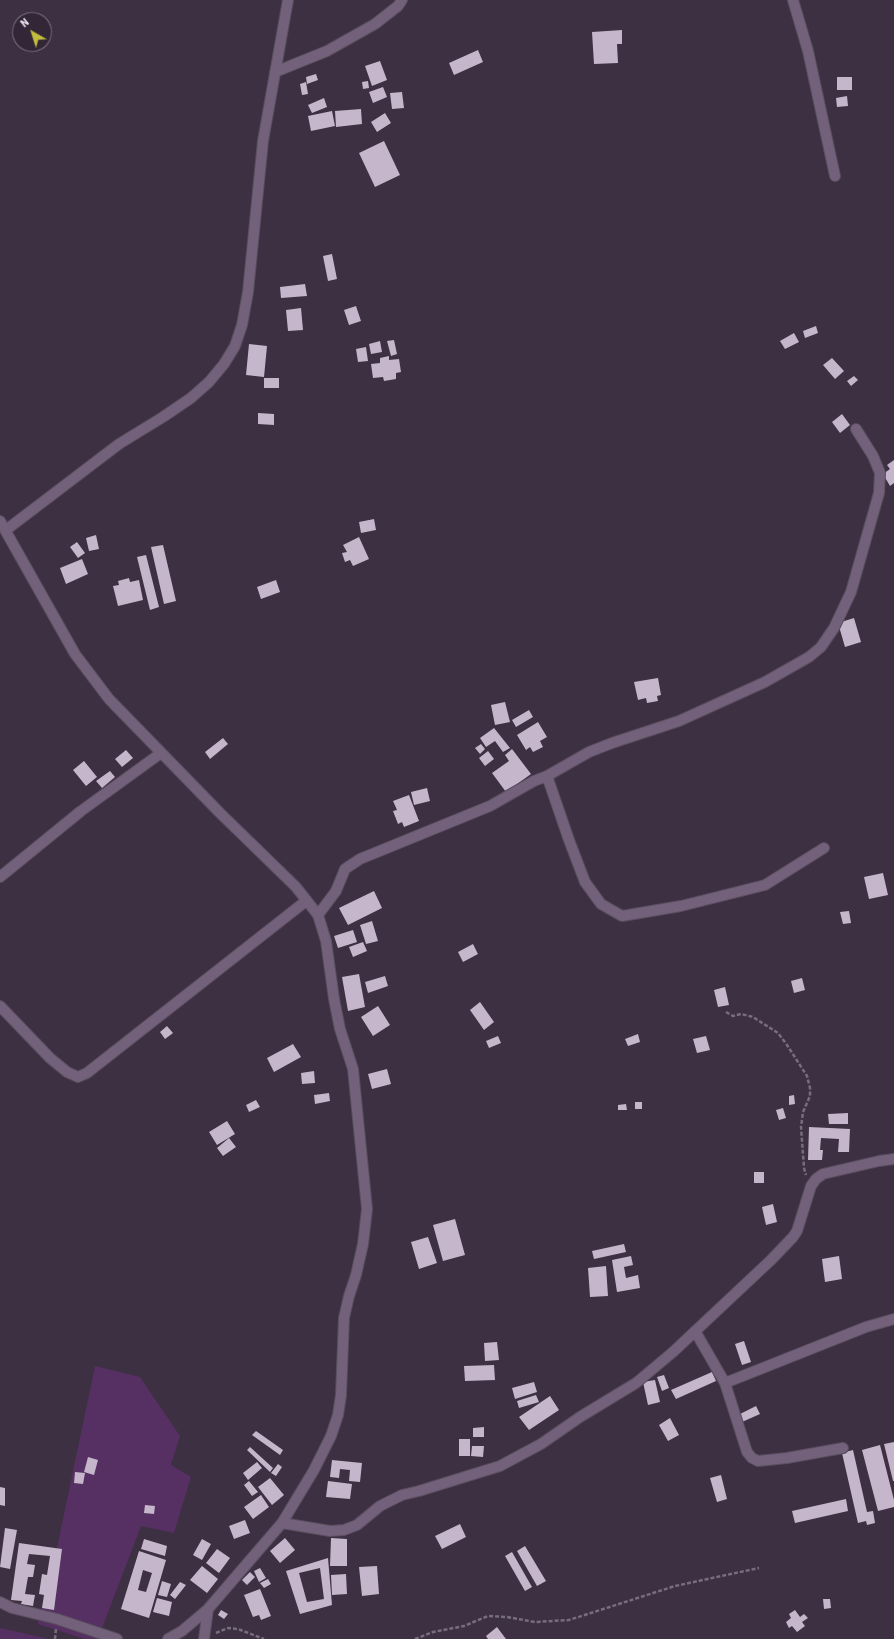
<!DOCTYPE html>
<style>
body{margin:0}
#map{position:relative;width:894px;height:1639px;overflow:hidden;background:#3d3042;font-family:"Roboto Condensed",sans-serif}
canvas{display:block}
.north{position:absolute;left:12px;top:12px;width:40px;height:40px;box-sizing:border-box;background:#322637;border:1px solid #7d7381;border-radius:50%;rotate:321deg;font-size:11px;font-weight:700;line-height:16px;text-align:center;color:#eee6f1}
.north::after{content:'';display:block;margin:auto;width:14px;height:18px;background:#c3bd3e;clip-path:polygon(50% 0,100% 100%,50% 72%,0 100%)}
</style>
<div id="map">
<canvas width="894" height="1639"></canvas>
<div class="north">N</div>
</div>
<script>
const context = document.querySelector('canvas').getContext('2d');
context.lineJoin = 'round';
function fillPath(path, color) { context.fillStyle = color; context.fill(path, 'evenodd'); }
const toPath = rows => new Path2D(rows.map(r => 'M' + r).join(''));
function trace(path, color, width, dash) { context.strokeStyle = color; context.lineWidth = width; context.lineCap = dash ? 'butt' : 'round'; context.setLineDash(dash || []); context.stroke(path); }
fillPath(toPath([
 [95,1366,140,1377,180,1436,171,1465,191,1477,174,1533,141,1526,98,1639,85,1639,38,1624,57,1548],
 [0,1628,49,1639,0,1639]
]), '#563063');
fillPath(toPath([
 [622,30,622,44,617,44,618,63,594,64,592,32],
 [478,50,483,62,454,75,449,63],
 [380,61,387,80,372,86,365,66],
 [316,74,318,80,307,84,306,77],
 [837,77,852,77,852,90,837,90],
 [368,81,369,88,363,89,362,82],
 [306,82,308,94,302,95,300,84],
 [383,87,387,97,373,103,369,92],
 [402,92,404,108,392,109,390,93],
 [847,96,848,106,837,107,836,98],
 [324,98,327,107,312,113,308,105],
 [361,109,362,124,336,127,335,111],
 [332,111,335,126,311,131,308,116],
 [385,113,391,123,377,132,371,122],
 [384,141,400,175,375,187,359,153],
 [332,254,337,279,328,281,323,256],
 [305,284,307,296,281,298,280,287],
 [356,306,361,321,349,325,344,310],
 [301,308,303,330,288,331,286,310],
 [816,326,818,333,805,338,803,331],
 [794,333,799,342,785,349,780,341],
 [394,340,397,354,391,356,387,341],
 [380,341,382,352,371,354,369,344],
 [249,344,267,346,264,377,246,375],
 [366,347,368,361,358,362,356,349],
 [389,356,389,360,399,359,401,372,396,373,396,379,384,381,383,377,373,378,371,364,380,363,380,358],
 [832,358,844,371,835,379,823,365],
 [854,376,858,380,851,386,847,381],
 [264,378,279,378,279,388,264,388],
 [258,413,274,414,274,425,258,424],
 [842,414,850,425,840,433,832,422],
 [894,460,894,483,890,486,883,474,890,469,887,465],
 [374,519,376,530,361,533,359,522],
 [96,535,99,549,89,551,86,538],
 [359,537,369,559,353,566,350,560,345,562,342,553,347,552,343,545],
 [77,542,85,553,78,558,70,547],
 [163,545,176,601,164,604,151,547],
 [146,555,159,607,150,610,137,557],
 [82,559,88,574,66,584,60,568],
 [129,578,130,582,139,580,143,600,118,606,113,586,119,585,118,581],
 [276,580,280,592,261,599,257,587],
 [854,618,861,642,845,647,838,623],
 [658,678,661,695,657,696,658,701,647,703,646,698,638,700,634,682],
 [505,702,510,722,495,725,491,705],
 [529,710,533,717,516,727,512,720],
 [538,722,547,737,540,741,543,747,533,752,530,747,526,750,517,735],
 [494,728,510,748,503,752,495,741,486,747,480,738],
 [223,738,228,744,210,759,205,752],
 [481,744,485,749,480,754,475,748],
 [512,749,531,774,506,792,492,773,509,761,505,755],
 [126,750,133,758,122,767,115,759],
 [488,751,494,759,485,766,479,758],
 [84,761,97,777,86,786,73,770],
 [110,771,115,777,102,788,96,781],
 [427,788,430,801,414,805,411,792],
 [409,795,419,821,404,827,402,822,398,824,393,811,397,810,393,801],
 [883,873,888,895,869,899,864,877],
 [374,891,382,908,348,925,339,908],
 [849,911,851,923,843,924,840,912],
 [372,921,378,941,366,944,360,925],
 [353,930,357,942,338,948,334,936],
 [363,942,367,951,353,957,349,947],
 [473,944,478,954,463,962,458,952],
 [359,974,365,1007,348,1011,342,977],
 [385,976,388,986,368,993,365,982],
 [802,978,805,990,794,993,791,981],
 [725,987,729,1005,718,1007,714,990],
 [480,1002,494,1022,484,1030,470,1010],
 [378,1006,390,1025,373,1036,361,1017],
 [167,1026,173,1033,165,1039,160,1032],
 [638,1034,640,1042,628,1046,625,1039],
 [498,1036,501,1043,489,1048,486,1041],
 [706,1036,710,1050,697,1053,693,1039],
 [293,1044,301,1057,274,1072,267,1058],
 [387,1069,391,1084,372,1089,368,1074],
 [314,1071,315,1083,302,1084,301,1073],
 [329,1093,330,1101,315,1104,314,1095],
 [794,1095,795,1104,789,1105,789,1096],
 [256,1100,260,1107,249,1112,246,1105],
 [635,1102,642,1102,642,1109,635,1109],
 [626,1104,627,1110,618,1110,618,1105],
 [783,1108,786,1118,779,1120,776,1110],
 [848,1113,848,1124,829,1124,828,1114],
 [227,1121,235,1134,217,1145,209,1132],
 [809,1127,850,1129,849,1152,838,1152,839,1139,821,1138,820,1150,823,1150,822,1160,808,1160],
 [229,1138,236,1147,223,1156,217,1148],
 [754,1172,764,1172,764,1183,754,1183],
 [773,1204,777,1222,766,1225,762,1207],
 [455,1219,465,1255,443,1261,433,1225],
 [428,1237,437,1263,419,1269,411,1242],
 [624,1244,626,1252,594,1259,592,1251],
 [631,1256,633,1265,624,1267,626,1278,638,1275,640,1288,617,1292,612,1260],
 [839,1256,842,1279,825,1282,822,1259],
 [606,1266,608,1296,590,1297,588,1268],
 [744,1341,751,1362,742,1365,735,1344],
 [497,1342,499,1360,485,1361,484,1343],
 [494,1365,495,1380,465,1381,464,1366],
 [712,1372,716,1381,676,1399,671,1390],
 [664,1375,669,1388,662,1391,657,1377],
 [655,1380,660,1402,648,1405,643,1382],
 [534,1382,537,1392,515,1399,512,1388],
 [536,1395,539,1402,519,1408,517,1401],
 [550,1396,559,1410,529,1430,519,1417],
 [756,1406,760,1414,742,1422,738,1415],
 [670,1418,679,1435,668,1441,659,1425],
 [484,1427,484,1437,473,1437,473,1428],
 [256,1431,283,1450,280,1455,252,1435],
 [459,1439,470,1439,470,1456,459,1456],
 [894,1442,894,1481,893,1481,884,1444],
 [880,1445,894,1500,894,1507,878,1511,862,1450],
 [472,1446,484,1446,483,1457,471,1456],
 [250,1447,273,1468,270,1472,247,1450],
 [853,1450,867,1512,873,1511,875,1523,867,1525,866,1521,858,1523,842,1453],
 [88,1457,98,1460,94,1475,84,1472],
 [332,1460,362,1463,360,1482,349,1481,350,1470,340,1469,339,1478,330,1477],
 [257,1462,262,1468,248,1480,243,1473],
 [278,1464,282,1467,276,1476,271,1473],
 [75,1472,85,1473,83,1484,74,1483],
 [721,1475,727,1499,717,1502,710,1478],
 [270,1478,284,1495,272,1505,258,1487],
 [249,1481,258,1492,252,1496,244,1485],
 [328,1481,352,1484,350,1499,326,1497],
 [0,1487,5,1488,5,1506,0,1505],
 [261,1495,269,1507,253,1519,244,1507],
 [846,1499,848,1511,795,1523,792,1511],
 [145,1505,155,1506,154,1514,144,1513],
 [245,1520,250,1533,234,1539,229,1526],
 [460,1524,466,1537,442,1549,435,1536],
 [5,1528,17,1530,10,1569,0,1567],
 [285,1538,295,1550,280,1563,270,1551],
 [331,1538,347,1539,347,1566,330,1566],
 [144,1539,167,1546,165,1556,141,1549],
 [202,1539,211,1544,202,1560,193,1555],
 [19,1543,62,1549,54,1610,42,1608,44,1595,39,1594,42,1574,47,1575,50,1556,29,1554,27,1564,35,1565,33,1577,28,1577,25,1594,35,1595,33,1606,21,1604,22,1601,11,1600],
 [525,1546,546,1581,537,1586,517,1551],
 [217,1549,230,1558,219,1573,206,1563],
 [139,1551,166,1560,149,1618,121,1609],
 [143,1570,152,1573,146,1592,138,1590],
 [512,1552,532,1587,525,1591,505,1556],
 [328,1558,332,1605,300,1614,286,1571],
 [320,1568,324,1599,307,1602,299,1573],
 [202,1566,218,1579,207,1593,190,1580],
 [377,1566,379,1594,362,1596,359,1567],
 [260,1568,266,1578,259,1582,254,1571],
 [250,1572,255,1577,247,1585,242,1580],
 [346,1574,347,1594,332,1595,331,1575],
 [268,1579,271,1584,264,1588,260,1583],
 [162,1581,171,1584,167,1597,158,1595],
 [180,1582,186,1585,175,1599,170,1595],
 [260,1589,271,1616,261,1620,259,1615,253,1617,244,1595],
 [157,1598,172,1602,169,1616,153,1612],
 [823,1599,830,1599,831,1608,824,1609],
 [221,1610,228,1614,224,1619,218,1615],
 [795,1610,800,1617,804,1614,808,1618,802,1622,805,1626,797,1632,792,1626,789,1628,786,1622,791,1618,789,1614],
 [497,1627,506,1639,488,1639,486,1636]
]), '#c6b6cc');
const street = toPath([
 [793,0,808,51,835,176],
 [275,72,327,51,375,24,398,6,402,0],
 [0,521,75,654,109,699,220,813,296,887,318,915,326,941,334,999,340,1029,353,1069,367,1209,363,1244,356,1275,349,1296,344,1318,341,1395,338,1415,331,1436,314,1470,282,1523,208,1609,182,1631,168,1639],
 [6,530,119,444,163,417,191,398,209,382,224,364,235,346,242,325,248,292,263,141,288,0],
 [547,776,589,752,612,743,679,721,765,682,809,657,821,647,834,628,851,592,879,493,880,473,873,456,856,429],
 [0,877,81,811,161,753],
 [318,915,336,891,345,869,360,859,490,806,534,781,547,776,569,840,585,882,601,904,622,916,681,906,765,885,824,848],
 [0,1006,50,1058,67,1072,78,1077,87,1073,306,901],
 [695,1331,725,1383,866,1327,894,1319],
 [725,1383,747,1452,752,1458,758,1461,787,1458,843,1448],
 [282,1523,330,1531,344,1530,357,1525,380,1506,402,1495,419,1491,500,1466,541,1444,580,1417,636,1383,673,1352,771,1260,793,1237,797,1231,811,1186,816,1179,823,1174,879,1161,894,1159],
 [0,1602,12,1608,57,1619,117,1639],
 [204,1639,208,1609]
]);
trace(street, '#594d5e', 12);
trace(toPath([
 [726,1012,733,1016,741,1014,753,1017,778,1033,787,1045,807,1076,810,1088,810,1096,803,1112,801,1127,804,1168,806,1175],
 [216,1633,228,1628,238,1629,264,1639],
 [55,1639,56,1629],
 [415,1639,433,1632,464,1626,488,1616,507,1617,535,1622,569,1620,675,1586,759,1568]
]), '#786d7d', 2.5, [4, 2]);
trace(street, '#73617b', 10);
</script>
